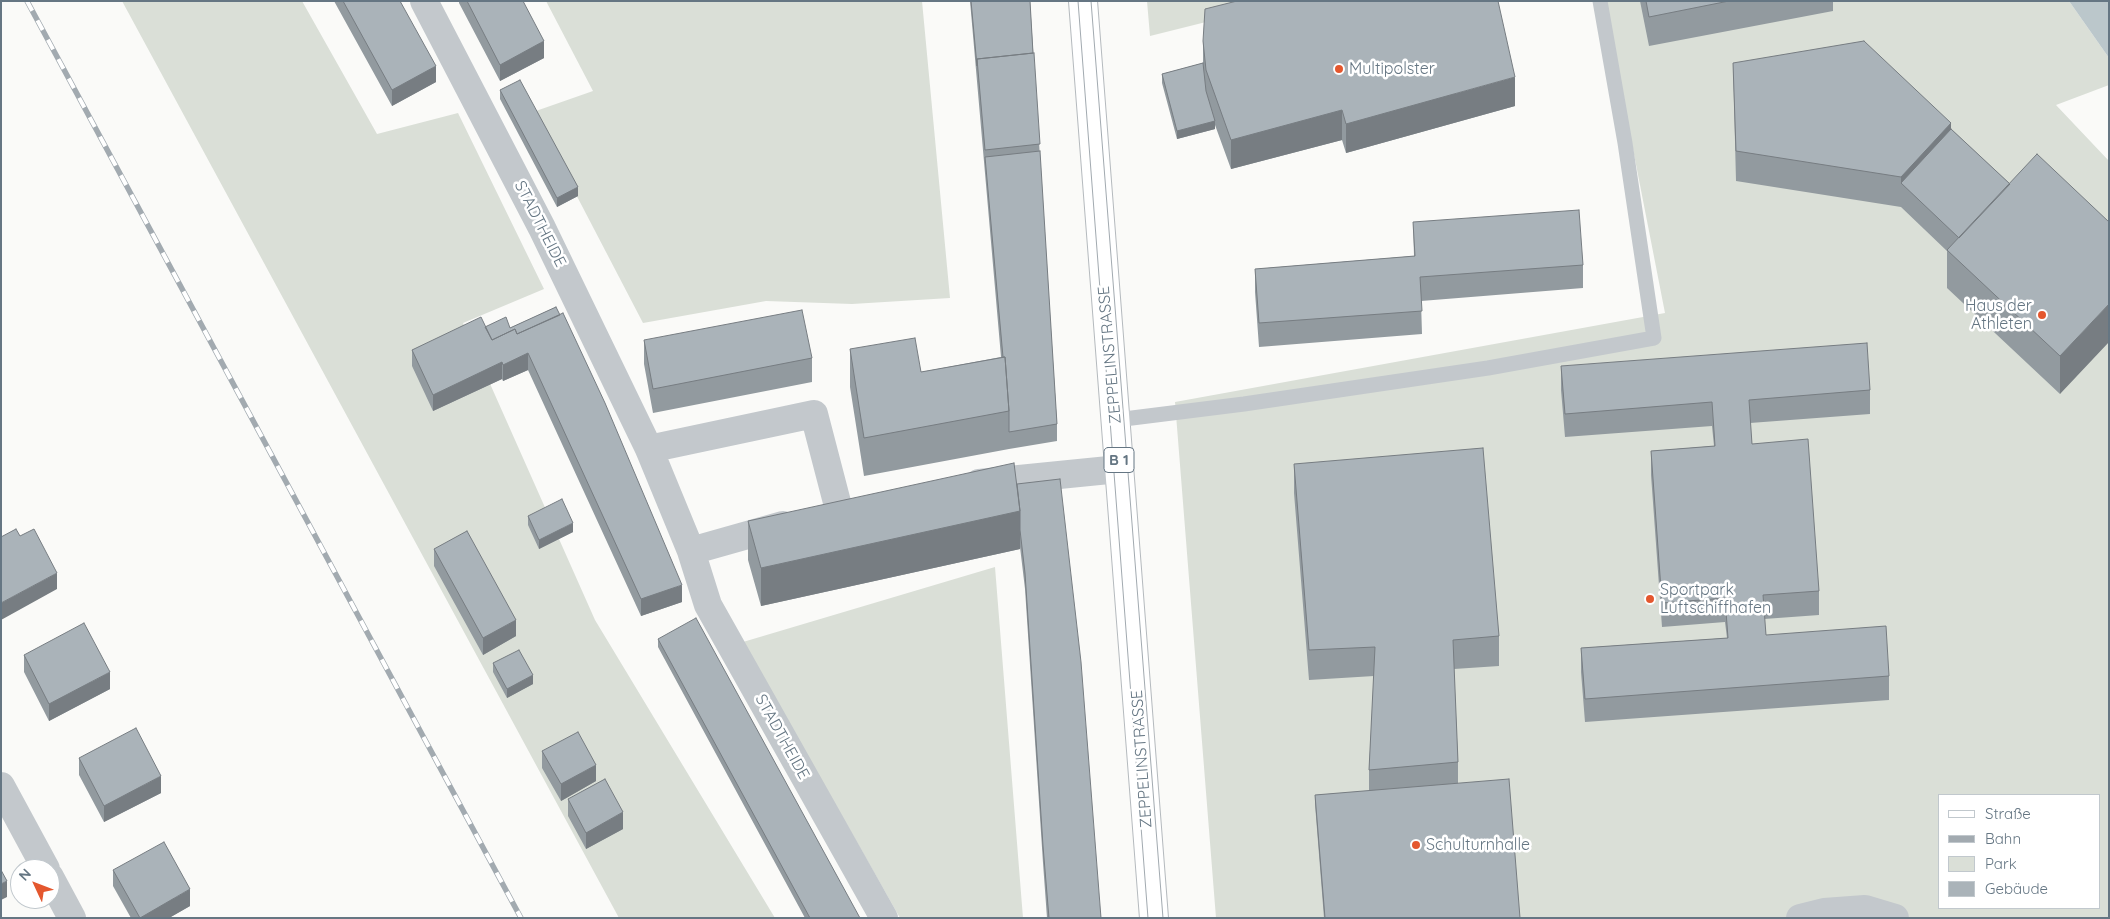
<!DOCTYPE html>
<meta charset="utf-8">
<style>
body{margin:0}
#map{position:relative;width:2110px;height:919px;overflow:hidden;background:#fafaf8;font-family:Quicksand,sans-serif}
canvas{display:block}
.frame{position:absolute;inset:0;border:2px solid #657683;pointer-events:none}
.legend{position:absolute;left:1938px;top:794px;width:162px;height:115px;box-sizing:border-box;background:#fff;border:1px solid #c1c8cd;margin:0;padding:6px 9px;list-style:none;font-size:15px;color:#657683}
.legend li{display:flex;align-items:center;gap:10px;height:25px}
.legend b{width:25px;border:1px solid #c1c8cd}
.north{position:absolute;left:10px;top:859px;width:50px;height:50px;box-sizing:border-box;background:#fff;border:1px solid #c1c8cd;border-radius:50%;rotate:313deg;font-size:14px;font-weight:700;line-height:20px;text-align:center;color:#657683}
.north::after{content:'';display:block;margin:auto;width:18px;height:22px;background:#e4572e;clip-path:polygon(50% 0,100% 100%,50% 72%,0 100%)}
</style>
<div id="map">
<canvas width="2110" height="919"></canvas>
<div class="frame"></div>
<ul class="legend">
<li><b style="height:6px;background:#fff"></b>Straße</li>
<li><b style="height:6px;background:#a2aab0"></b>Bahn</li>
<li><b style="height:14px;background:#dadfd7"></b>Park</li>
<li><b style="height:14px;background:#aab3b9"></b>Gebäude</li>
</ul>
<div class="north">N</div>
</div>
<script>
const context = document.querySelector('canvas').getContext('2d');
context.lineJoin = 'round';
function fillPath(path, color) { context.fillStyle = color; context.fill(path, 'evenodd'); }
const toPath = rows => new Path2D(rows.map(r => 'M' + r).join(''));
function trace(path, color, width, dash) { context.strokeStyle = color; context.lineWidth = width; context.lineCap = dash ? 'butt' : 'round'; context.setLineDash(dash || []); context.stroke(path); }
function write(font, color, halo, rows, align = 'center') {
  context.font = font + ' Quicksand,sans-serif'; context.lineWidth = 5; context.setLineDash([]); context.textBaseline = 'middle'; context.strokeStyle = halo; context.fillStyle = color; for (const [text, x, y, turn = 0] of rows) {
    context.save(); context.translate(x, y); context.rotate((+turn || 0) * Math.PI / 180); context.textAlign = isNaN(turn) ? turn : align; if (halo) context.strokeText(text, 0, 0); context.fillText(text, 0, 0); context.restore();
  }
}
fillPath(toPath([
 [122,1,302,1,377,134,458,113,544,289,463,323,595,620,775,918,619,918],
 [546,1,922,1,950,298,852,304,766,301,643,323,533,112,593,91],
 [1147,1,1266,1,1266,7,1150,36],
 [1600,1,2069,1,2109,58,2109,85,2056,105,2109,161,2109,918,1216,918,1175,402,1665,313,1623,98],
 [1939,795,2099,795,2099,908,1939,908],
 [995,567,1023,918,900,918,743,642]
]), '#dadfd7');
fillPath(toPath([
 [2069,1,2109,1,2109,58]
]), '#bbc7cb');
const primary = toPath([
 [1083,1,1154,918]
]);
trace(primary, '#b5babe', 30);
trace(toPath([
 [1116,420,1244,404,1488,368,1654,338,1625,143,1600,1]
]), '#c3c8cc', 15);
trace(toPath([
 [424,1,542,228,649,449,691,551,708,605,884,918],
 [649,449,814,414,839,510],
 [979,483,1119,469],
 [691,551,783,525],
 [1,786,46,869],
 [50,877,72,918],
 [1800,918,1824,912,1865,909,1895,918]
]), '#c3c8cc', 28);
trace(primary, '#fff', 28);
trace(toPath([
 [1078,1,1148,918],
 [1091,1,1163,918]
]), '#a2aab0', 1);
const rail = toPath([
 [27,1,521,918]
]);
trace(rail, '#a2aab0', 5.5);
trace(rail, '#fff', 4, [11]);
fillPath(toPath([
 [334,1,400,1,436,82,392,106],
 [459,1,523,1,544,58,500,81,459,3],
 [970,1,1030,1,1057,424,1057,441,1009,449,864,476,850,387,850,349,921,372,1001,357],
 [1640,1,1833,1,1833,11,1649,46],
 [1203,41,1515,106,1346,153,1342,140,1231,169,1215,125,1215,129,1177,139,1162,83,1162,74,1203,63],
 [1733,63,1951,129,2010,184,2109,222,2060,394,1947,288,1947,251,1901,207,1736,181],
 [500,90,578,196,557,207,500,99],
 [1413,222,1583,265,1583,288,1421,301,1422,334,1259,347,1255,292,1255,269,1414,256],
 [556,307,682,602,641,616,528,370,503,381,502,379,433,411,412,366,412,350,485,327,510,328],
 [644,340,812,358,812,382,653,413,644,364],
 [1561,366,1870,390,1870,414,1750,423,1752,444,1819,591,1819,615,1764,619,1766,635,1889,676,1889,700,1585,722,1581,672,1581,648,1727,638,1725,622,1662,627,1651,475,1651,451,1714,446,1712,426,1565,437,1561,390],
 [1294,464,1499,636,1499,666,1454,669,1458,762,1458,784,1520,918,1324,918,1315,804,1315,795,1369,791,1369,770,1374,676,1309,680,1294,493],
 [1017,484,1101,918,1047,918,1043,863,1025,589,1020,547,1020,549,761,606,748,560,748,521],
 [528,516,573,532,539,549,528,525],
 [434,549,516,636,483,655,434,566],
 [658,639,860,918,805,918,658,647],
 [24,655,110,689,49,721,24,672],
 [493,663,533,684,507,698,493,672],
 [2109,711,2109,737,2108,735,2108,712],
 [542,751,596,781,561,801,542,768],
 [79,758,161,793,104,822,79,775],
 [568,799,623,829,586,849,568,816],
 [113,870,190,906,169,918,131,918,113,886]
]), '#929a9f');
fillPath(toPath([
 [544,41,544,58,500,81,500,65],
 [436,66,436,82,392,106,392,90],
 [1515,77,1515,106,1346,153,1346,124],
 [1342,110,1342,140,1231,169,1231,140],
 [1215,121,1215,129,1177,139,1177,131],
 [1951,123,1951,153,1901,183,1901,177],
 [578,187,578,196,557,207,557,198],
 [2109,304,2109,342,2060,394,2060,356],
 [528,353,528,370,503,381,503,365],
 [502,362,502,379,433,411,433,395],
 [1020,511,1020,549,761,606,761,568],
 [573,523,573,532,539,549,539,540],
 [57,573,57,589,1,620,1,603],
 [682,585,682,602,641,616,641,599],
 [516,620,516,636,483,655,483,638],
 [110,672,110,689,49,721,49,704],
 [533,675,533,684,507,698,507,689],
 [596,765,596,781,561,801,561,784],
 [161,776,161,793,104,822,104,806],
 [623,812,623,829,586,849,586,833],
 [7,881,7,897,1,900,1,884],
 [190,889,190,906,169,918,140,918]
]), '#777d82');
const building = toPath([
 [343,1,400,1,436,66,392,90,343,1],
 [467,1,523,1,544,41,500,65,467,1],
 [971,1,1030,1,1033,53,977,59,977,66,971,1],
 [1237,1,1498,1,1515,77,1346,124,1342,110,1231,140,1206,70,1203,41,1205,9,1237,1],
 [1646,1,1729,1,1649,17,1646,1],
 [1864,41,1951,123,1901,177,1736,151,1733,63,1864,41],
 [1034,53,1040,144,985,150,977,59,1034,53],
 [1203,63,1206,91,1215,121,1177,131,1162,74,1203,63],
 [520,80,578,187,557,198,500,90,520,80],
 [1951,129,2010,184,1959,238,1901,183,1951,129],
 [1040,151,1057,424,1009,432,1009,411,1005,357,1003,357,985,157,1040,151],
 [2037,154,2109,222,2109,304,2060,356,1947,250,2037,154],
 [1579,210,1583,265,1420,277,1422,311,1259,323,1255,269,1415,256,1413,222,1579,210],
 [556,307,560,315,517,334,515,329,492,340,485,327,506,317,510,328,556,307],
 [802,310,812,358,653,389,644,340,802,310],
 [563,313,605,403,682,585,641,599,528,353,503,365,502,362,433,395,412,350,481,317,492,340,515,329,517,334,563,313],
 [915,338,921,372,1005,357,1009,411,864,438,850,349,915,338],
 [1867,343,1870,390,1749,400,1752,444,1808,439,1819,591,1763,595,1766,635,1886,626,1889,676,1585,699,1581,648,1728,638,1725,598,1662,603,1651,451,1715,446,1712,402,1565,414,1561,366,1867,343],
 [1483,448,1499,636,1453,640,1458,762,1369,770,1375,647,1309,650,1294,464,1483,448],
 [1014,463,1020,511,761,568,748,521,1014,463],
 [1060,479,1081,662,1101,918,1049,918,1043,846,1025,573,1020,530,1020,511,1017,484,1060,479],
 [562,499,573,523,539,540,528,516,562,499],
 [16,529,20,536,34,529,57,573,1,603,1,537,16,529],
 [467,531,516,620,483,638,434,549,467,531],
 [696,618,860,918,810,918,658,639,696,618],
 [84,623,110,672,49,704,24,655,84,623],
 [519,650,533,675,507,689,493,663,519,650],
 [136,728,161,776,104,806,79,758,136,728],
 [578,732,596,765,561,784,542,751,578,732],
 [605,779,623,812,586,833,568,799,605,779],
 [1509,779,1520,918,1325,918,1315,795,1509,779],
 [164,842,190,889,140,918,113,870,164,842],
 [1,870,7,881,1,884,1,870]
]);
fillPath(building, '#aab3b9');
trace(building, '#777d82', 1);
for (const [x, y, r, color] of [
 [1339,69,5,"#e4572e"],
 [2042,315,5,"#e4572e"],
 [1650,599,5,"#e4572e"],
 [1416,845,5,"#e4572e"]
]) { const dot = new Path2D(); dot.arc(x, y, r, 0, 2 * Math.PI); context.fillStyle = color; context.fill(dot); trace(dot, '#fff', 2); }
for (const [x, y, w] of [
 [1119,460,30]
]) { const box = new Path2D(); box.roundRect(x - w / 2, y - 12.5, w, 25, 4); context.fillStyle = '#fff'; context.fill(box); trace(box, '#657683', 1); }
write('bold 15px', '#657683', null, [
 ["B 1",1119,460]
]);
write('16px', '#657683', '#fff', [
 ["Multipolster",1349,69],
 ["Haus der",2032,306,"right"],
 ["Athleten",2032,324,"right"],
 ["Sportpark",1660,590],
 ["Luftschiffhafen",1660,608],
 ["Schulturnhalle",1426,845]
], 'left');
write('16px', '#657683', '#fff', [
 ["STADTHEIDE",540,224,63],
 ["ZEPPELINSTRASSE",1110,355,-95],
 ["STADTHEIDE",782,737,61],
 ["ZEPPELINSTRASSE",1142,759,-94]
]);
</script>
